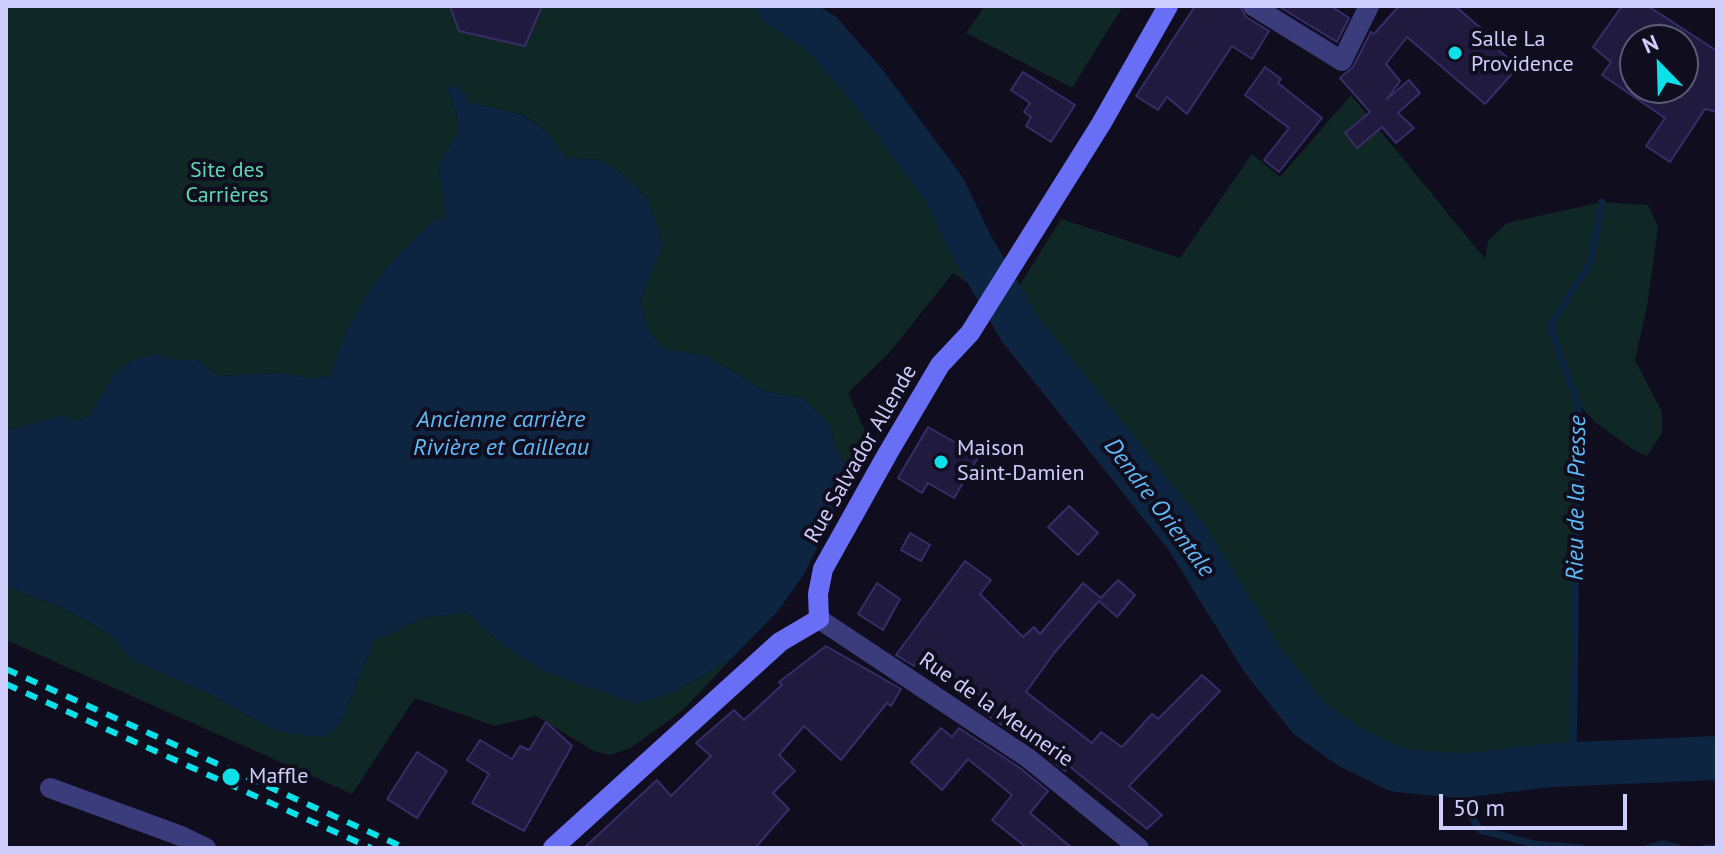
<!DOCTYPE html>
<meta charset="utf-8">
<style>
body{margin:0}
#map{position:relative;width:1723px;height:854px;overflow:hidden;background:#0f0d1e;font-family:"PT Sans",sans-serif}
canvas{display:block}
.frame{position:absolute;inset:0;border:8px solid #cfcdfc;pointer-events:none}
.north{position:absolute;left:1619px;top:24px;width:80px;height:80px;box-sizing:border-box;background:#0f0d1e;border:2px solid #5c5a77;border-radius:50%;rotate:337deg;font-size:22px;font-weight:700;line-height:32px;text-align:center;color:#cfcdfc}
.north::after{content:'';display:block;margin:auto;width:28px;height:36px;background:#0ce0e9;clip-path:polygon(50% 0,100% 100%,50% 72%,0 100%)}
.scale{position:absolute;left:1439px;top:794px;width:188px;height:36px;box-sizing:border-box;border:4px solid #cfcdfc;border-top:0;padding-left:10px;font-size:24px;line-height:28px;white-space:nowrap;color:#cfcdfc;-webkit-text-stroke:6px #0f0d1e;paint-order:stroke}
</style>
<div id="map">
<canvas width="1723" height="854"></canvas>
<div class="frame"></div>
<div class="north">N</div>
<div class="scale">50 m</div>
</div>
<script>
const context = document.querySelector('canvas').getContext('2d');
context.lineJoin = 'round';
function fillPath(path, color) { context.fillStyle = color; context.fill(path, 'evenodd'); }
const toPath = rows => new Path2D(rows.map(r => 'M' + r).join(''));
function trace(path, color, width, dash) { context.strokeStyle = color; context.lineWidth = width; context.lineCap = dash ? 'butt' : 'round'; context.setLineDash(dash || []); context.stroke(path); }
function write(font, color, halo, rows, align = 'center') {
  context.font = font + ' "PT Sans",sans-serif'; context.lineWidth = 8; context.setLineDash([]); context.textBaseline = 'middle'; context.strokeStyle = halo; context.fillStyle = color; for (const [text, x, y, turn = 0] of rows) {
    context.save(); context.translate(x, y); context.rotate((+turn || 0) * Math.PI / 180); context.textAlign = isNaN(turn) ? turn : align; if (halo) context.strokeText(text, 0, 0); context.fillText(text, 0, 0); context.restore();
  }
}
fillPath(toPath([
 [6,6,779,6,822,34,869,88,944,189,984,267,976,289,953,273,889,353,848,393,870,442,853,475,839,456,828,422,802,398,764,391,707,356,663,349,649,331,640,301,663,244,648,199,621,173,599,160,566,158,546,131,521,114,470,103,446,89,455,107,459,131,438,165,447,217,431,222,390,263,364,299,347,330,330,375,314,379,278,373,218,376,197,360,178,360,155,354,130,361,114,375,89,416,73,421,62,416,6,431],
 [985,6,1123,6,1072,88,966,33],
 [1351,95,1485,259,1488,241,1507,223,1602,202,1648,205,1658,227,1647,307,1635,360,1662,412,1662,433,1647,456,1634,450,1596,423,1578,404,1573,764,1461,776,1397,770,1348,746,1309,718,1262,659,1187,538,1011,299,1061,219,1180,258,1252,154,1280,177],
 [6,586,65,609,108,633,133,660,207,693,274,730,341,723,374,641,423,618,466,612,505,647,676,691,732,658,682,711,629,749,609,755,594,751,536,716,495,726,415,698,352,794,6,640]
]), '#102825');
fillPath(toPath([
 [459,85,470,103,520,114,546,131,566,158,599,160,621,173,648,199,663,244,640,301,649,331,663,349,707,356,764,391,802,398,828,422,839,456,853,475,804,574,778,611,732,658,676,691,636,704,545,672,505,647,466,612,423,618,374,641,341,723,323,738,274,730,207,693,132,660,108,633,65,609,6,586,6,431,62,415,73,421,89,416,113,376,130,361,155,354,178,360,197,360,218,376,278,373,314,379,330,375,347,330,364,299,390,263,431,222,446,217,438,165,459,131,455,107,446,89]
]), '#0e2541');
trace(toPath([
 [1573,764,1578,404,1550,326,1591,261,1602,202],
 [1444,774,1480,830,1534,844,1582,848],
 [1648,848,1663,844,1679,848],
 [1705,848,1716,848]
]), '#0e2541', 7);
trace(toPath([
 [779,6,822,34,869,88,944,189,971,245,1020,329,1187,538,1262,659,1309,718,1348,746,1397,770,1461,776,1551,765,1717,758]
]), '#0e2541', 44);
const building = toPath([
 [450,6,542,6,525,46,459,31,450,6],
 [1195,6,1240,6,1246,17,1269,31,1252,59,1232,46,1187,114,1167,97,1158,110,1136,96,1195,6],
 [1278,6,1331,6,1349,18,1337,42,1278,6],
 [1399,6,1455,6,1490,36,1487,40,1518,67,1485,104,1407,37,1386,64,1400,81,1387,99,1409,80,1420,93,1398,113,1414,128,1396,143,1382,127,1357,148,1345,133,1370,112,1340,78,1353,67,1371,32,1374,34,1399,6],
 [1622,6,1648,6,1717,51,1717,112,1705,109,1670,162,1646,146,1665,118,1602,75,1611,62,1593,47,1622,6],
 [1635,40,1683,40,1683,88,1635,88,1635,40],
 [1265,67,1281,79,1278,83,1322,118,1279,172,1264,160,1289,128,1245,95,1265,67],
 [1023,72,1075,105,1051,142,1026,126,1031,117,1024,112,1030,103,1011,90,1023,72],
 [928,427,979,456,954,498,928,483,922,493,898,478,928,427],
 [1069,506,1098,533,1078,555,1048,527,1069,506],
 [910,533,930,545,921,561,901,550,910,533],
 [965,561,991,580,980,594,1023,637,1034,627,1040,634,1083,583,1101,598,1118,580,1135,595,1117,617,1099,601,1055,652,1026,692,1092,743,1101,732,1122,747,1152,714,1158,719,1202,675,1220,691,1129,786,1162,815,1147,829,1069,766,1065,771,1035,747,975,707,983,698,932,660,927,667,918,660,914,666,896,655,965,561],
 [877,583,900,599,883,630,858,614,877,583],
 [826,646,901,689,891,706,887,703,841,760,804,726,779,755,795,771,773,793,789,809,755,848,584,848,657,780,671,796,711,756,696,743,734,710,744,720,782,685,779,682,826,646],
 [546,722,572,746,524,831,472,803,489,774,467,760,480,740,512,759,520,746,529,750,546,722],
 [941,728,952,737,959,728,1020,768,1048,791,1030,813,1072,848,1027,848,992,820,1012,795,968,759,942,790,911,762,941,728],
 [417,752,447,771,417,818,387,799,417,752]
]);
fillPath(building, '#1f1a3e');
trace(building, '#362d69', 2);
trace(toPath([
 [1253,6,1342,61,1369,6],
 [819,619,1028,758,1139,848],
 [50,788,181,836,206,848]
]), '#3a3c7b', 20);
trace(toPath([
 [553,848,780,642,819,619,818,594,823,569,888,453,940,365,970,333,1101,124,1168,6]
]), '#696ef7', 20);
trace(toPath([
 [6,669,405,848],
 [6,684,371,848]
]), '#0ce0e9', 6, [12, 10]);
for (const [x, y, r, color] of [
 [1455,53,8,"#0ce0e9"],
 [941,462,8,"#0ce0e9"],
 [231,777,10,"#0ce0e9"]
]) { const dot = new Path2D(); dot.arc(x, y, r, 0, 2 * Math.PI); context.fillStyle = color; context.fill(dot); trace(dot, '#0f0d1e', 3); }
write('22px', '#cfcdfc', '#0f0d1e', [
 ["Salle La",1471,40],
 ["Providence",1471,65],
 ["Maison",957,449],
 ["Saint-Damien",957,474],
 ["Maffle",249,777]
], 'left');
write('22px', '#5dd8b2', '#0f0d1e', [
 ["Site des",227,171],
 ["Carrières",227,196]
]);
write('22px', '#cfcdfc', '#0f0d1e', [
 ["Rue Salvador Allende",861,454,-60],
 ["Rue de la Meunerie",996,710,35]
]);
write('italic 24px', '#60baf7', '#0f0d1e', [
 ["Ancienne carrière",501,420],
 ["Rivière et Cailleau",501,448],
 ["Rieu de la Presse",1577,498,-89],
 ["Dendre Orientale",1159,508,53]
]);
</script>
